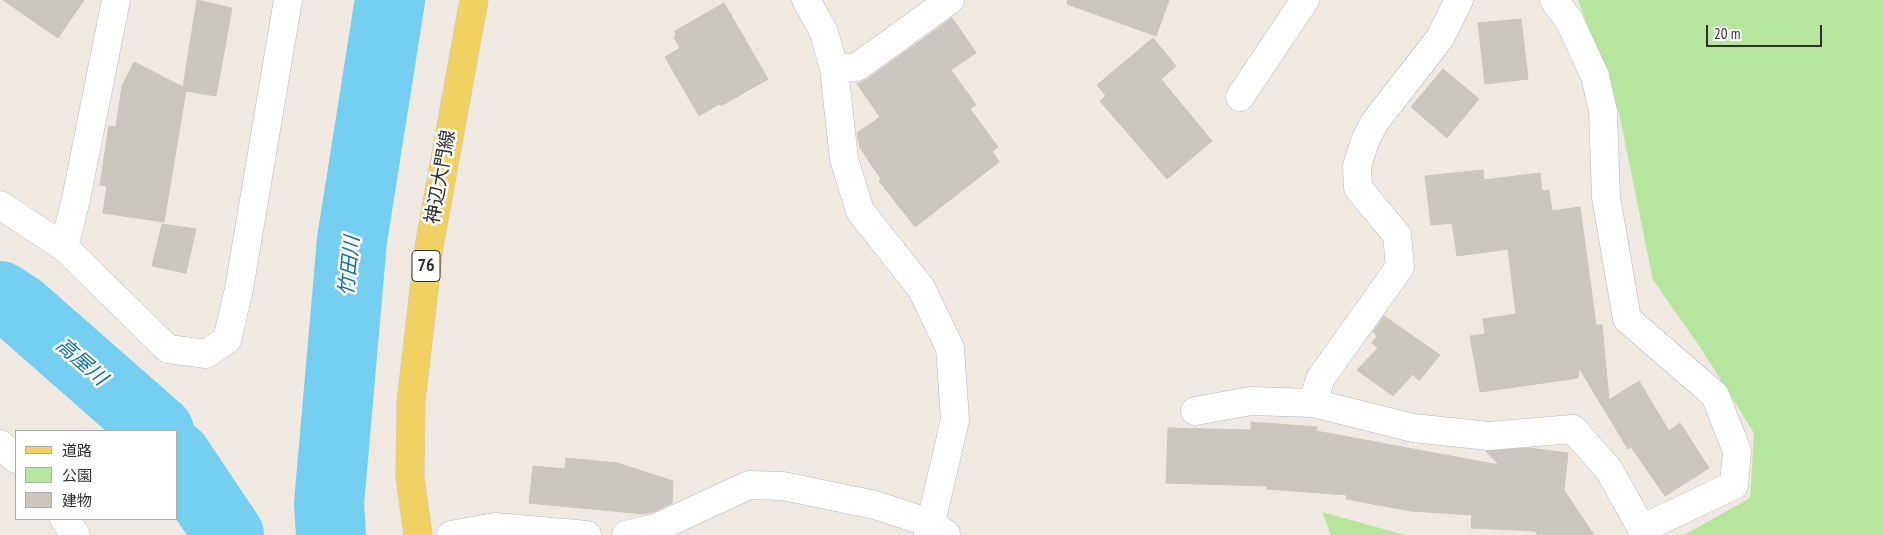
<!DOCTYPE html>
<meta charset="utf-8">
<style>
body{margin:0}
#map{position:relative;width:1884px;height:535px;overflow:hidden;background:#efe9e1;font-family:"PT Sans Narrow","Noto Sans JP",sans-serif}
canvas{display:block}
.legend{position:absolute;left:15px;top:430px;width:162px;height:90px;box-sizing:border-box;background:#fff;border:1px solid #ababab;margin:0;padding:6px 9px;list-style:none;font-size:15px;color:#2e2e2e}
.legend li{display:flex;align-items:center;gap:10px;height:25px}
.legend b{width:25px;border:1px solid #ababab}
.scale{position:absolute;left:1706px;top:25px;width:116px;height:22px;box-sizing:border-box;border:2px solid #2e2e2e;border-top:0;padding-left:6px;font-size:15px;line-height:18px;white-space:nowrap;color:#2e2e2e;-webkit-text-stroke:4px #fff;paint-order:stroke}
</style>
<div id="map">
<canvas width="1884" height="535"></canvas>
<ul class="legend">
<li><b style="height:6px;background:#f2d163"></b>道路</li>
<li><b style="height:14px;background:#b6e59e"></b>公園</li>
<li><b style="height:14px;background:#cbc7bf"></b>建物</li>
</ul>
<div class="scale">20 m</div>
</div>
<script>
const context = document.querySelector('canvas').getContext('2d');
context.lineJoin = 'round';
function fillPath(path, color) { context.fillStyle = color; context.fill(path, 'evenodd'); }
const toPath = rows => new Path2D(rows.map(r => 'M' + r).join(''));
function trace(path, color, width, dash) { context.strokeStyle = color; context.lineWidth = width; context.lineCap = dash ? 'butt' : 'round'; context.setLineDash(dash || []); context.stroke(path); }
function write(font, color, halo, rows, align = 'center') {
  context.font = font + ' "PT Sans Narrow","Noto Sans JP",sans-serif'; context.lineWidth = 5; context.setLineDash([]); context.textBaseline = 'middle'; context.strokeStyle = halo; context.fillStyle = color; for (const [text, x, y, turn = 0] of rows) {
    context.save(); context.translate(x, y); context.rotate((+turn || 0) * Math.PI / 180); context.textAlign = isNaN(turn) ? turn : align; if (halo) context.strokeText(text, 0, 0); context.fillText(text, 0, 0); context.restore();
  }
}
fillPath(toPath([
 [1578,0,1884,0,1884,535,1684,535,1750,498,1754,433,1702,350,1653,280,1619,113],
 [1322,512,1405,535,1331,535]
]), '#b6e59e');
trace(toPath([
 [0,296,20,309,159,431],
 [176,456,229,535],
 [331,535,329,504,352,240,390,0]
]), '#75cff0', 70);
const building = toPath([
 [3,0,84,0,58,38,3,0],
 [197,0,232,8,216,96,186,91,164,222,103,213,107,186,100,185,109,126,116,127,122,86,134,62,183,87,197,0],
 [1068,0,1169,0,1156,36,1067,4,1068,0],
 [724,3,768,79,721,106,719,104,699,116,665,57,680,48,674,37,676,34,675,31,724,3],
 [952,18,976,53,951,70,976,105,970,109,998,147,992,151,999,162,915,227,879,181,881,179,860,148,857,133,880,117,857,84,866,80,952,18],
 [1521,19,1528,79,1485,84,1478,23,1521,19],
 [1153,38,1176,66,1161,79,1212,141,1167,179,1100,101,1106,96,1097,85,1153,38],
 [1443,69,1479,99,1447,138,1411,107,1443,69],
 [1483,170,1484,180,1540,173,1542,191,1549,190,1552,211,1580,207,1596,325,1602,325,1609,400,1639,381,1669,431,1680,423,1709,468,1665,496,1631,447,1628,449,1579,368,1578,378,1480,392,1470,336,1485,334,1483,319,1516,314,1508,249,1457,256,1452,223,1431,225,1425,176,1483,170],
 [162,224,196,229,186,273,152,266,162,224],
 [1384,316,1440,355,1419,381,1413,374,1393,396,1357,370,1378,348,1372,343,1377,336,1373,332,1384,316],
 [1251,422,1317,427,1316,431,1499,465,1486,451,1529,448,1568,453,1564,490,1594,535,1538,535,1535,531,1471,528,1472,515,1411,511,1346,499,1347,495,1267,489,1267,486,1166,483,1168,428,1251,430,1251,422],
 [566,458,617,463,673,481,672,503,653,512,644,514,529,503,533,466,565,469,566,458]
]);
fillPath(building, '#cbc7bf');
trace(building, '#cbc5ba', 1);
const minor = toPath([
 [806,0,824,32,834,69,844,159,860,211,921,288,950,348,955,420,928,535],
 [834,69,857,67,950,0],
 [1240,97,1305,0],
 [0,205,64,247,168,349,206,354,227,340,239,289,288,0],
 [64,247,76,199,116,0],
 [1313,403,1320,379,1400,267,1397,235,1358,188,1357,166,1365,141,1374,123,1440,38,1459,0],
 [1195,411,1251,401,1313,403,1413,428,1489,436,1573,429,1609,470,1642,529,1734,485,1737,451,1715,395,1627,319,1606,197,1603,111,1595,76,1569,20,1554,0],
 [0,444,16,459],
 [64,519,76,535],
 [451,535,495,527,587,535],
 [626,535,656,528,749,485,783,486,875,505,930,523,946,534]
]);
const major = toPath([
 [418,535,410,477,411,401,429,247,474,0]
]);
trace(minor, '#b4b7c1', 29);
trace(major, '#c9c9c9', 29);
trace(minor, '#fff', 28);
trace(major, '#f2d163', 28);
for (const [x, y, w] of [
 [426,266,28]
]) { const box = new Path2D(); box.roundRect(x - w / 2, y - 15.5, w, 31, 4); context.fillStyle = '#fff'; context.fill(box); trace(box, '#2e2e2e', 1); }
write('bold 18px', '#2e2e2e', null, [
 ["76",426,266]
]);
write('19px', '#2e2e2e', '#fff', [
 ["神辺大門線",441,177,-80]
]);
write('italic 20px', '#0d6fa3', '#fff', [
 ["竹田川",350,266,-84],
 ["高屋川",81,362,41]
]);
</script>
